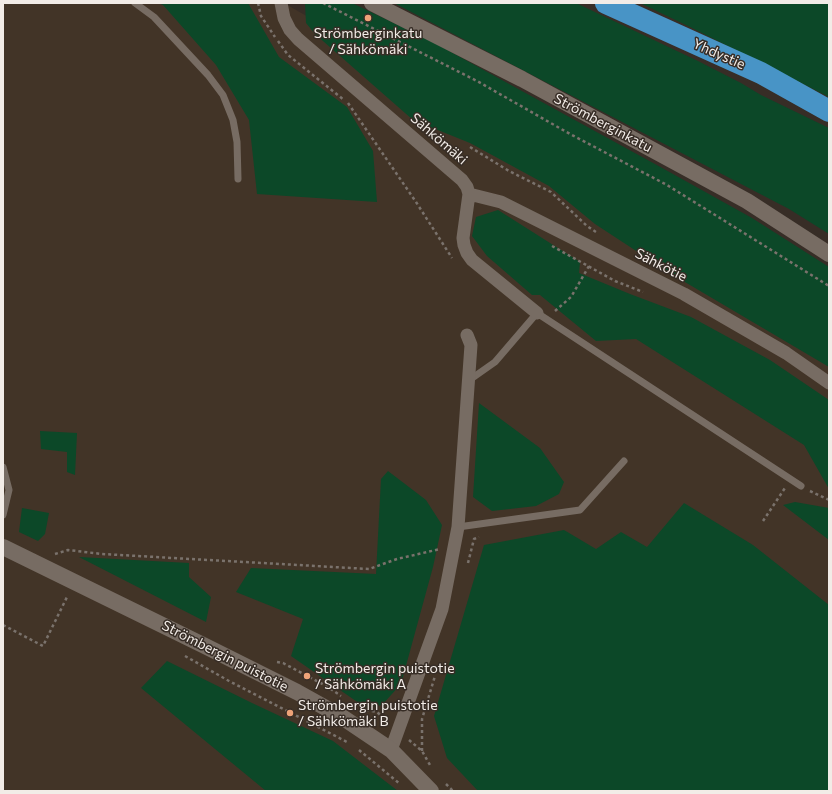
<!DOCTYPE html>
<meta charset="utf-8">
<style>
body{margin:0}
#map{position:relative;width:832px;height:794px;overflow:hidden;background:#372d26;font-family:Commissioner,sans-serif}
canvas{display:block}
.frame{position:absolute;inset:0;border:4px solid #f2ece7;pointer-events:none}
</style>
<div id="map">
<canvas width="832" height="794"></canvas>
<div class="frame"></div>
</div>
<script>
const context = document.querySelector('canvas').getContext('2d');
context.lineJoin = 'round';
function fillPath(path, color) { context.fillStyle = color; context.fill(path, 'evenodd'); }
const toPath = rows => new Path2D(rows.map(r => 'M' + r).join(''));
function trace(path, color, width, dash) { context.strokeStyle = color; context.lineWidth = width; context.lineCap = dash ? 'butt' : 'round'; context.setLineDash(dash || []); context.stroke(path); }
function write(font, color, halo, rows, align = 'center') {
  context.font = font + ' Commissioner,sans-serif'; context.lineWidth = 3; context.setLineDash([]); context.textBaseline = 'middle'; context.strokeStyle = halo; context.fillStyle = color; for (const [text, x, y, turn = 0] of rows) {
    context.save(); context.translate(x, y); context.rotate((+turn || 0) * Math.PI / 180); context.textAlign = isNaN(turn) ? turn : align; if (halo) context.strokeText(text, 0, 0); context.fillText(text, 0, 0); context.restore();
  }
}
fillPath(toPath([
 [3,3,284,3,829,318,829,791,3,791]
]), '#423427');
fillPath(toPath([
 [158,3,248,3,279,57,347,107,373,151,377,202,257,194,249,120,216,65,163,5],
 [305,3,352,3,429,40,664,169,752,218,829,267,829,367,673,275,595,224,549,186,470,143,413,120,315,34,306,23],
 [394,3,576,3,698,61,741,83,761,95,829,128,829,234,789,209],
 [640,3,829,3,829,97,690,27],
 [498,210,580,262,579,273,630,294,691,317,770,360,829,400,829,489,804,445,636,339,596,341,540,295,532,295,487,256,472,236,476,217],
 [479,403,540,448,564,482,559,494,536,506,492,511,473,497],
 [40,431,77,433,75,475,67,472,67,452,41,449],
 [388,471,426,500,442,525,433,567,401,684,382,705,366,708,291,656,303,619,236,592,251,568,376,574,381,479],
 [795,502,829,508,829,540,783,505],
 [684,503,753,545,829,605,829,791,478,791,447,758,434,716,484,545,564,530,596,549,621,532,647,547],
 [22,508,49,513,45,534,38,541,19,532],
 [79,557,189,563,189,577,211,597,206,622],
 [167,661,252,703,333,741,398,791,266,791,141,688]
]), '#0c4828');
trace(toPath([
 [258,3,261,16,275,37],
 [323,3,477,81,570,134,667,185,829,286],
 [278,41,288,55,344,100],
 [348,103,416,202,452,258],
 [470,147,509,171,551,192,587,226,596,232],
 [552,246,615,281,643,292],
 [555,311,571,297,589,266],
 [810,491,829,500],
 [763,521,785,488],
 [55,554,68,550,102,554,369,569,397,559,440,549],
 [468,563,474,539,479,537],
 [3,625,43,646,67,597],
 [185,656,229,681,349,743],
 [277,662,283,663,328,687,341,696],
 [360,709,377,712,387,721],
 [409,740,422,751,430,765],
 [359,750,400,784],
 [422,751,422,719,435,676],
 [446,784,453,791]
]), '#7a726c', 2.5, [3, 3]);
trace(toPath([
 [135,3,154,17,208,75,223,95,233,120,237,142,238,179],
 [468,381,495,362,537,313,801,486],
 [3,467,9,490,3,515],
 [458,527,580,510,624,461]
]), '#776c63', 7);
trace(toPath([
 [281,3,284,18,290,30,298,39,462,180,467,187,469,194,463,238,464,245,467,253,472,260,537,313],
 [469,194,501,202,684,294,786,353,829,383],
 [391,750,442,609,458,527,471,345,467,335]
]), '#776c63', 13);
trace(toPath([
 [372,3,522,79,747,201,829,254],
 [3,547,205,646,297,692,342,717,391,750,431,791]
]), '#776c63', 16);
trace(toPath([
 [606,3,761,73,829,111]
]), '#4894c6', 22);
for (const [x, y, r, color] of [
 [368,18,4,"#efa378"],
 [307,676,4,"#efa378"],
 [290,713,4,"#efa378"]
]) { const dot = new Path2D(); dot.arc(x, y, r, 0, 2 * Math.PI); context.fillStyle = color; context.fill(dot); trace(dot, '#372d26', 1.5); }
write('14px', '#f2ece7', '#372d26', [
 ["Strömberginkatu",368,33,"center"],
 ["/ Sähkömäki",368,49,"center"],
 ["Strömbergin puistotie",315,668],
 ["/ Sähkömäki A",315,684],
 ["Strömbergin puistotie",298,705],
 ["/ Sähkömäki B",298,721]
], 'left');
write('14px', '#f2ece7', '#372d26', [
 ["Yhdystie",719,54,24],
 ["Strömberginkatu",603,123,28],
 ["Sähkömäki",439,139,41],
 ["Sähkötie",661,265,27],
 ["Strömbergin puistotie",225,656,27]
]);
</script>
